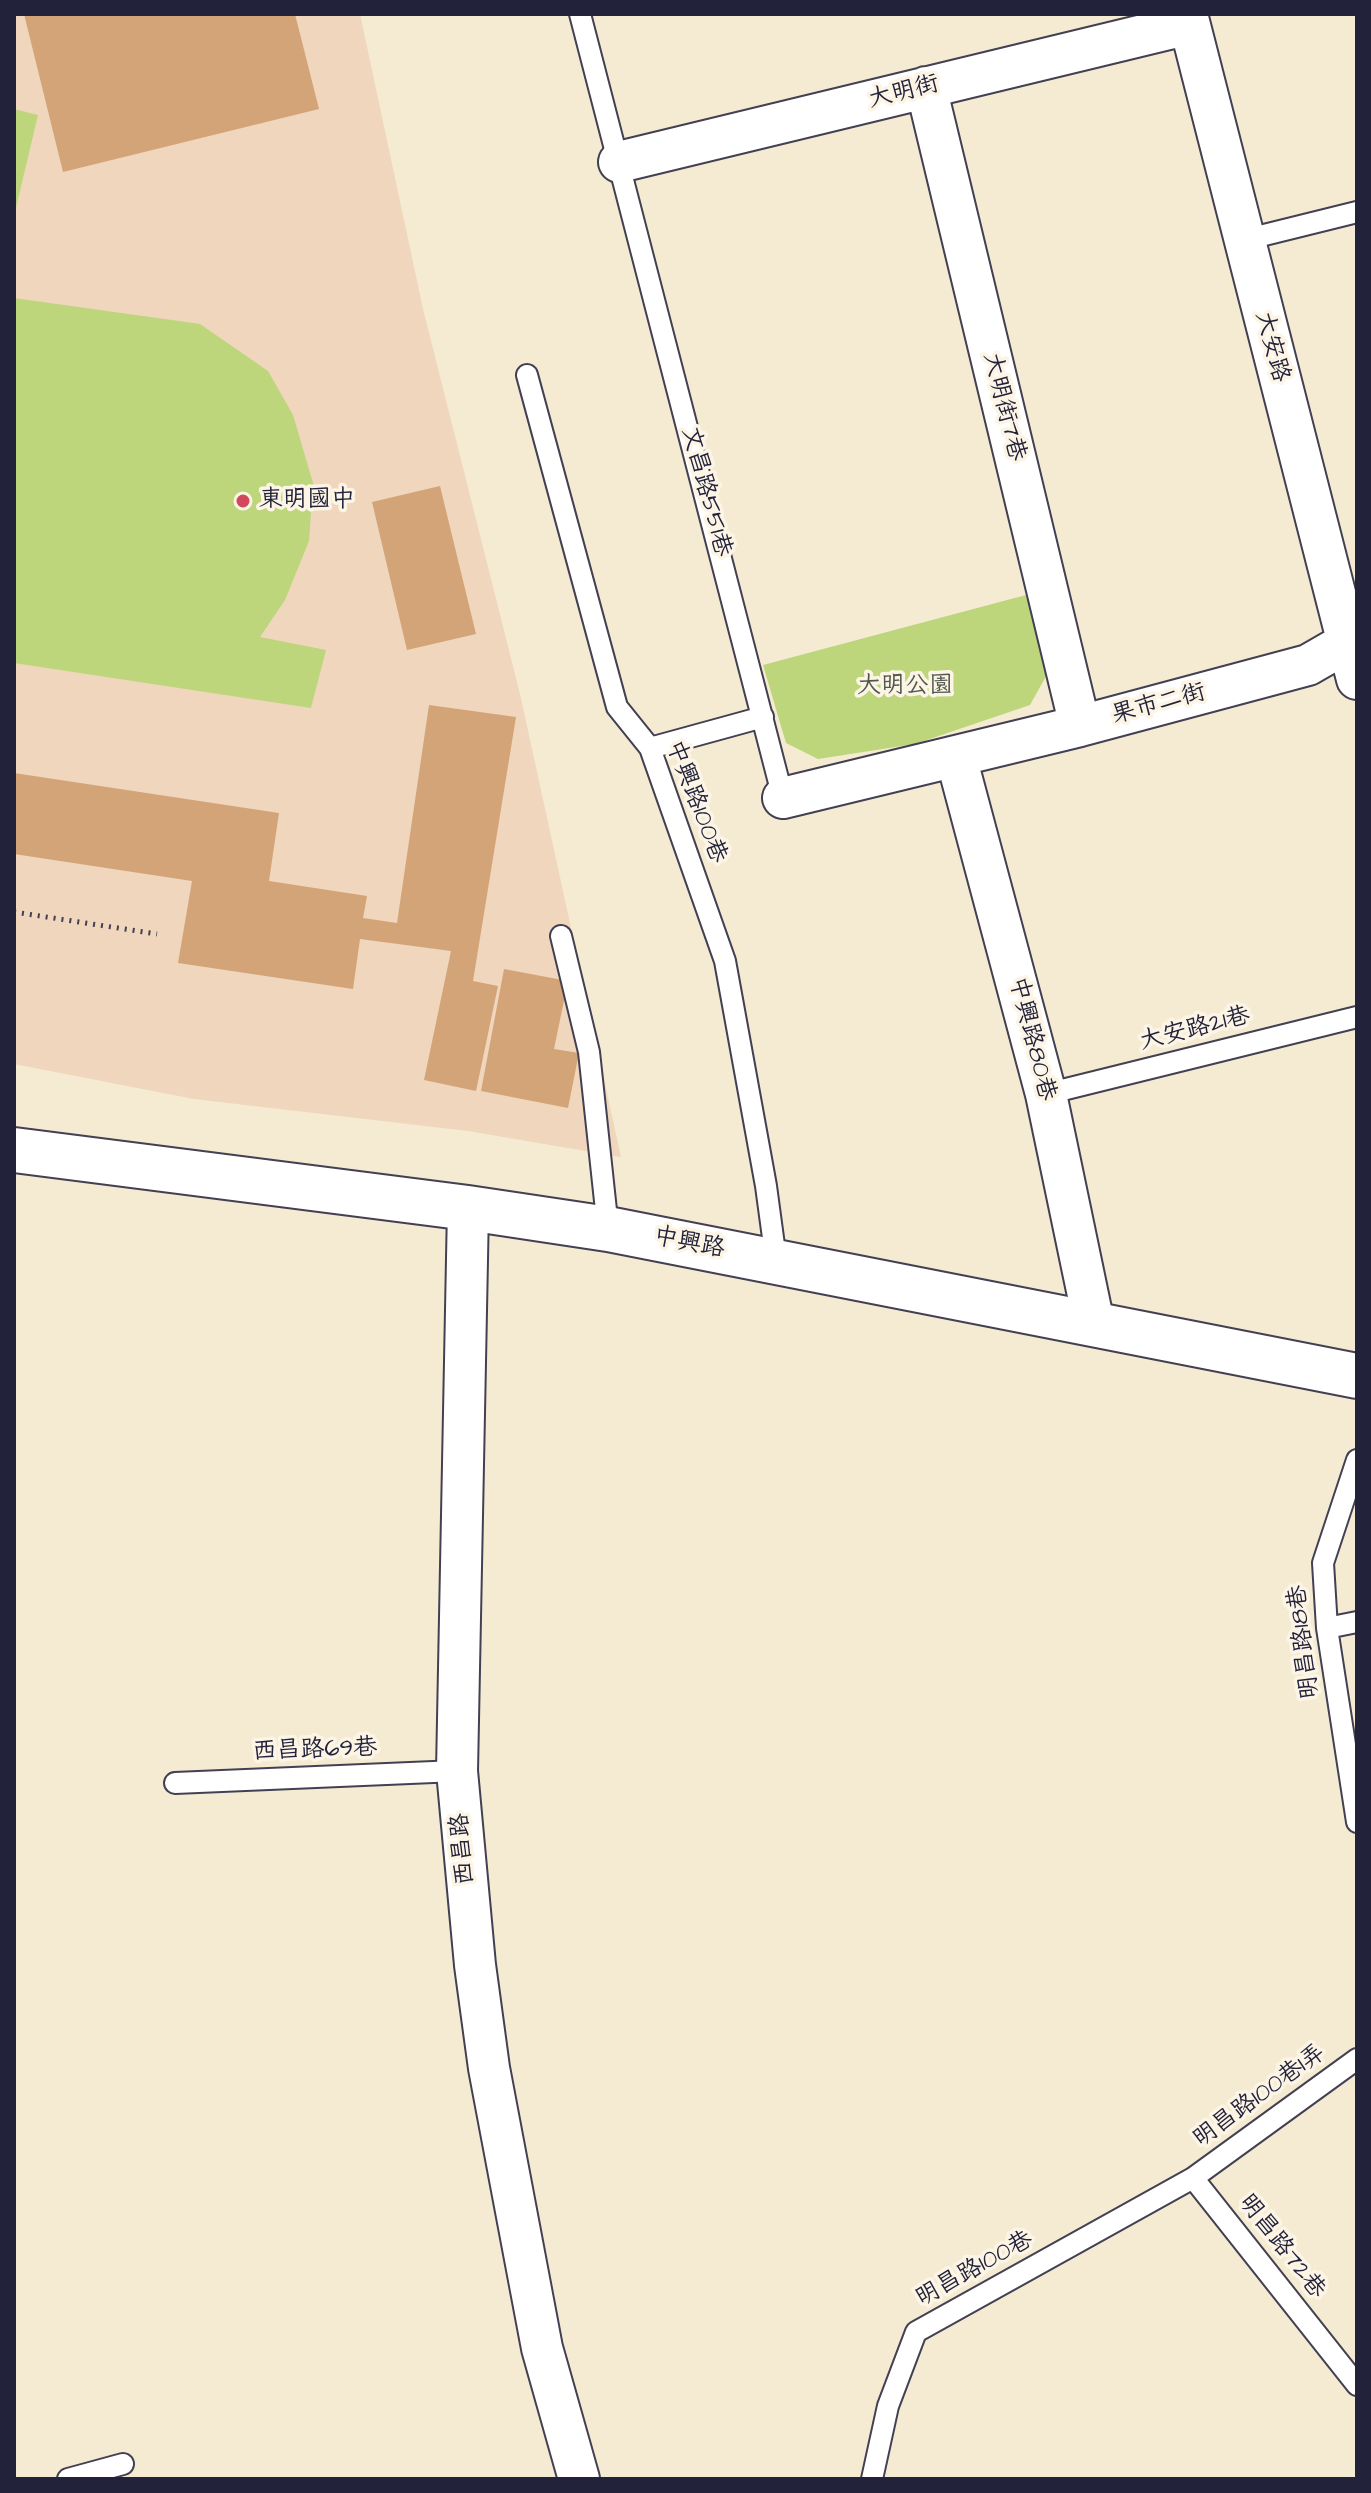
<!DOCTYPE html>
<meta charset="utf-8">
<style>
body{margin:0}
#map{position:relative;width:1371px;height:2493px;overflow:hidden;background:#f4ebd2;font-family:"Architects Daughter",sans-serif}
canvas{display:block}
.frame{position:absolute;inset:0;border:16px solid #22223b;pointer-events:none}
</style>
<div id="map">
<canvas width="1371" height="2493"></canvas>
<div class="frame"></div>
</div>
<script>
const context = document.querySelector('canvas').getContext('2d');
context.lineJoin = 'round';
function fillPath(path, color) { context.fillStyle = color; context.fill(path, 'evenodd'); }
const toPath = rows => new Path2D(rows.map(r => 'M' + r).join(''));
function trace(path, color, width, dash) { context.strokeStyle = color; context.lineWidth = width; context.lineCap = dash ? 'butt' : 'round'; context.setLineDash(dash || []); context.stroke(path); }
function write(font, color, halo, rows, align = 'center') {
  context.font = font + ' "Architects Daughter","LXGW WenKai TC",sans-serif'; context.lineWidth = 7; context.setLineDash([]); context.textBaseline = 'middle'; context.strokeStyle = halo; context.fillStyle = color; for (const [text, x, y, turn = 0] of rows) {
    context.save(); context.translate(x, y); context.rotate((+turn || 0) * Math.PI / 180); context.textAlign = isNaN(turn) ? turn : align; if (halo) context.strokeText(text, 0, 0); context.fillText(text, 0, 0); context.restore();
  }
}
fillPath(toPath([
 [14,14,360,14,423,309,520,694,621,1157,468,1131,194,1099,14,1064]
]), '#efd6bc');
fillPath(toPath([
 [14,109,38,115,14,216],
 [14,298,200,324,268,371,293,415,313,483,309,541,285,600,260,637,326,650,311,708,14,663],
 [1026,595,1050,669,1030,705,915,744,818,759,786,743,763,665]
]), '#bdd67b');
fillPath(toPath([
 [24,14,295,14,319,109,63,172],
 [440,486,476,634,407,650,372,502],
 [429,705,516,717,473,981,498,986,476,1091,424,1080,451,951,360,939,353,989,178,963,192,881,14,854,14,773,279,813,269,881,367,896,363,918,397,923],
 [504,969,568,981,554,1049,579,1053,568,1108,481,1091]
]), '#d4a479');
const service = toPath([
 [580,14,783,798],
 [1244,240,1357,212],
 [527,375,617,707,650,748,725,961,766,1186,776,1260],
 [650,748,763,717],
 [561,936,589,1052,608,1229],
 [1046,1094,1357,1017],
 [1357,1460,1323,1563,1327,1628,1357,1822],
 [1327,1628,1357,1622],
 [175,1783,457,1771],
 [1193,2178,1357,2385],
 [68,2479,123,2464],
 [872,2479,888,2406,916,2332,1193,2178,1357,2059]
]);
const minor = toPath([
 [1187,14,1357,679],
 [926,87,1080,726],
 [619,162,1189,24],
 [956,757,1046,1094,1094,1324],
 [783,798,1080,726,1308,665,1348,642],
 [468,1208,457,1771,475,1965,489,2068,542,2348,579,2479]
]);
const secondary = toPath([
 [14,1150,468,1208,608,1229,1357,1376]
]);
trace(service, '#424052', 24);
trace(minor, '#424052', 44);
trace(secondary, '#424052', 48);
trace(toPath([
 [14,912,157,934]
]), '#424052', 5, [2, 6]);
trace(service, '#fff', 20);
trace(minor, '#fff', 40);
trace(secondary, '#fff', 44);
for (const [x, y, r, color] of [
 [243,501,8,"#d1495b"]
]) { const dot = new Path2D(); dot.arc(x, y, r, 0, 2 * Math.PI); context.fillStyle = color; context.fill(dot); trace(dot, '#fcf5e5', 3); }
write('24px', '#22223b', '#fcf5e5', [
 ["大明街",904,93,-14],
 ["大安路",1271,347,75],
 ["大明街7巷",1003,407,76],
 ["文昌路551巷",705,492,75],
 ["果市二街",1159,705,-15],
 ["中興路100巷",695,802,69],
 ["大安路21巷",1195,1030,-14],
 ["中興路80巷",1031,1039,76],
 ["中興路",689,1244,11],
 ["明昌路18巷",1305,1642,-97],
 ["西昌路69巷",315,1751,-2],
 ["西昌路",464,1849,-95],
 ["明昌路100巷1弄",1260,2097,-36],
 ["明昌路72巷",1281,2247,52],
 ["明昌路100巷",975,2270,-29]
]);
write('24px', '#22223b', '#fcf5e5', [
 ["東明國中",259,501]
], 'left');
write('24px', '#50584e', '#fcf5e5', [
 ["大明公園",905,687]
]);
</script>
